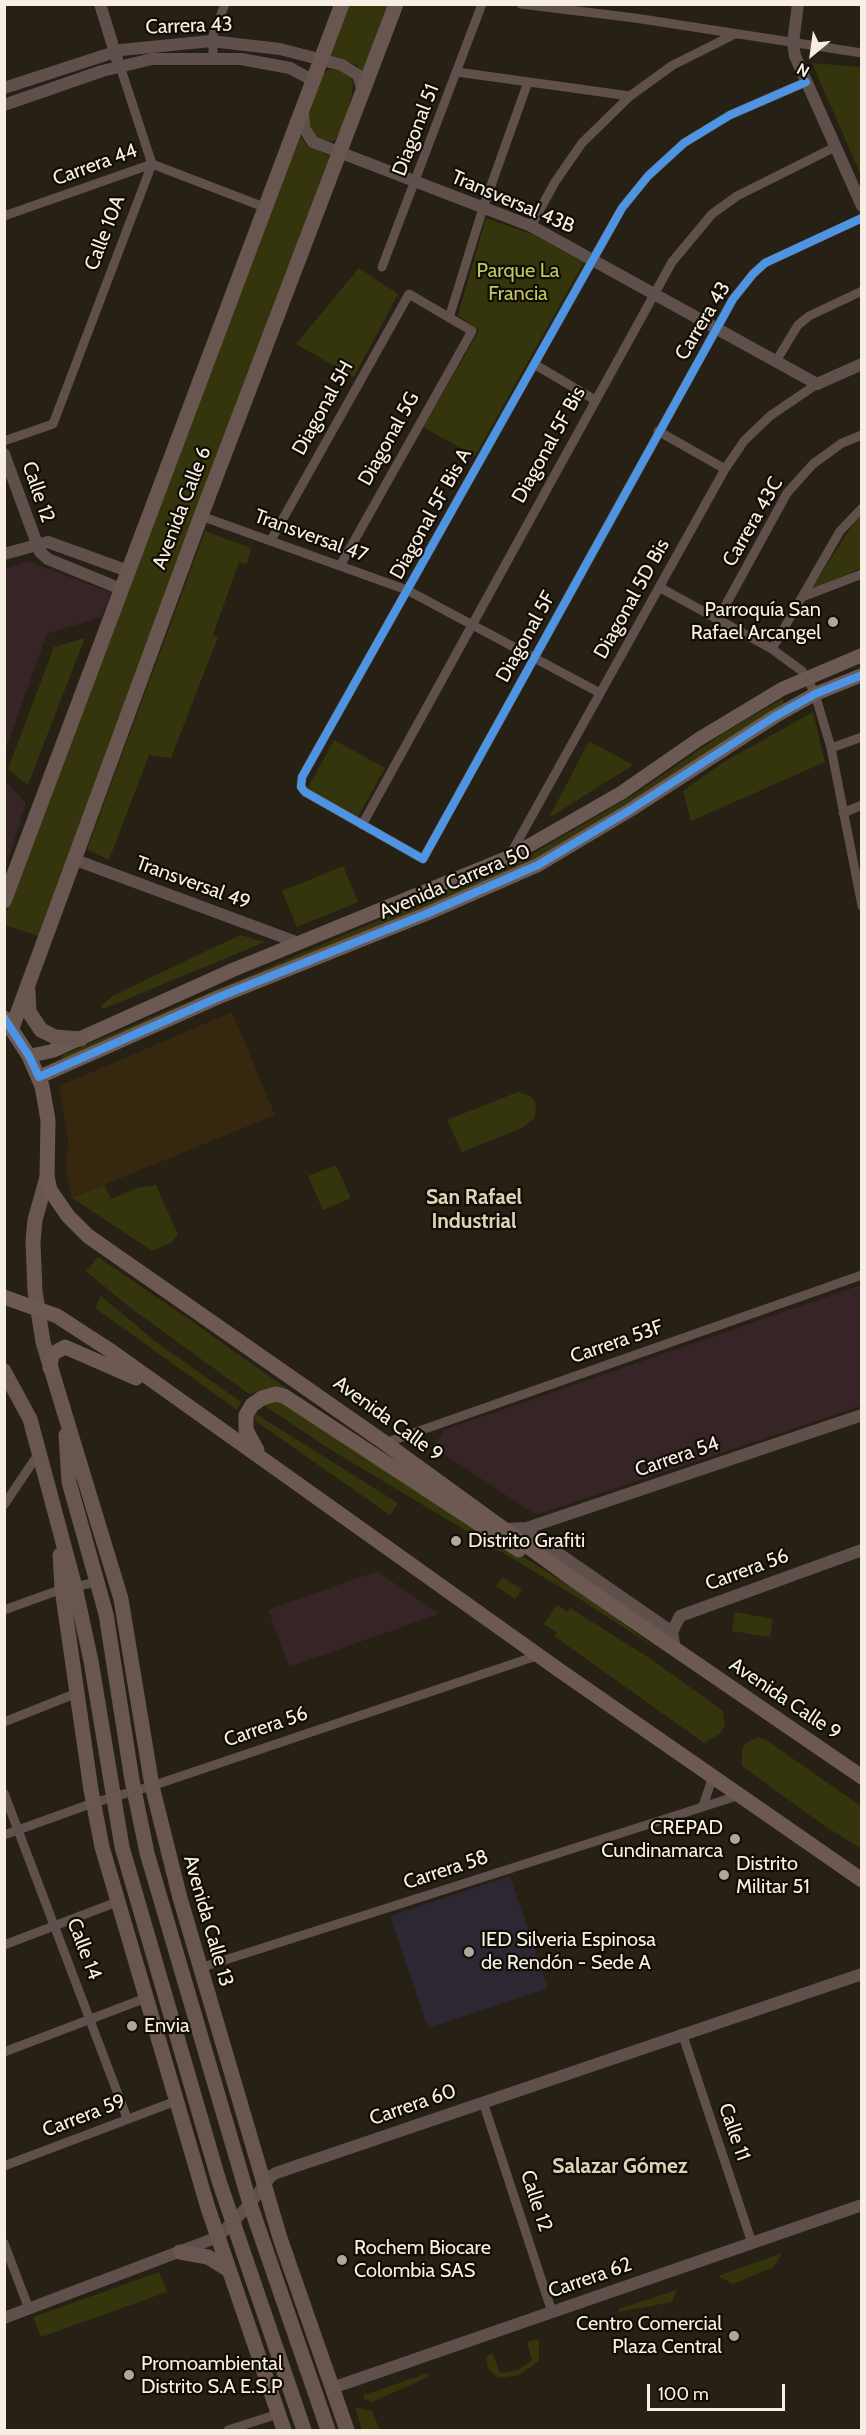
<!DOCTYPE html>
<meta charset="utf-8">
<style>
body{margin:0}
#map{position:relative;width:866px;height:2435px;overflow:hidden;background:#262015;font-family:Cabin,sans-serif}
canvas{display:block}
.frame{position:absolute;inset:0;border:6px solid #f7efe3;pointer-events:none}
.north{position:absolute;left:782px;top:24px;width:60px;height:60px;-webkit-text-stroke:4px #110d05;paint-order:stroke;rotate:209deg;font-size:16px;font-weight:700;line-height:24px;text-align:center;color:#f7efe3}
.north::after{content:'';display:block;margin:auto;width:21px;height:27px;background:#f7efe3;clip-path:polygon(50% 0,100% 100%,50% 72%,0 100%)}
.scale{position:absolute;left:647px;top:2384px;width:138px;height:27px;box-sizing:border-box;border:3px solid #f7efe3;border-top:0;padding-left:8px;font-size:18px;line-height:21px;white-space:nowrap;color:#f7efe3;-webkit-text-stroke:4px #110d05;paint-order:stroke}
</style>
<div id="map">
<canvas width="866" height="2435"></canvas>
<div class="frame"></div>
<div class="north">N</div>
<div class="scale">100 m</div>
</div>
<script>
const context = document.querySelector('canvas').getContext('2d');
context.lineJoin = 'round';
function fillPath(path, color) { context.fillStyle = color; context.fill(path, 'evenodd'); }
const toPath = rows => new Path2D(rows.map(r => 'M' + r).join(''));
function trace(path, color, width, dash) { context.strokeStyle = color; context.lineWidth = width; context.lineCap = dash ? 'butt' : 'round'; context.setLineDash(dash || []); context.stroke(path); }
function write(font, color, halo, rows, align = 'center') {
  context.font = font + ' Cabin,sans-serif'; context.lineWidth = 4.5; context.setLineDash([]); context.textBaseline = 'middle'; context.strokeStyle = halo; context.fillStyle = color; for (const [text, x, y, turn = 0] of rows) {
    context.save(); context.translate(x, y); context.rotate((+turn || 0) * Math.PI / 180); context.textAlign = isNaN(turn) ? turn : align; if (halo) context.strokeText(text, 0, 0); context.fillText(text, 0, 0); context.restore();
  }
}
fillPath(toPath([
 [232,1012,275,1115,72,1198,66,1170,68,1139,59,1086]
]), '#36280f');
fillPath(toPath([
 [28,561,112,593,101,617,47,634,5,751,5,569],
 [5,781,26,803,5,869],
 [861,1285,861,1406,536,1515,433,1447,444,1430],
 [377,1571,439,1614,289,1667,268,1610]
]), '#362426');
fillPath(toPath([
 [510,1876,548,1988,428,2028,390,1916]
]), '#2d2733');
fillPath(toPath([
 [348,5,390,5,363,77,357,65,330,56],
 [812,63,861,67,861,176,837,120],
 [329,69,341,70,348,74,353,82,352,94,344,127,334,141,323,142,316,140,308,130,308,118,322,75],
 [299,134,307,145,331,157,38,936,5,925,4,918],
 [486,218,534,235,584,262,475,456,423,427,479,331,458,315],
 [359,268,398,294,354,377,296,344],
 [861,516,861,568,811,590,856,519],
 [205,531,251,548,247,564,239,562,213,635,218,637,171,758,149,755,109,860,87,849],
 [85,638,58,707,28,785,8,769,54,647],
 [782,699,786,704,532,862,64,1061,61,1056,529,856,635,794,722,734],
 [813,712,825,762,691,821,683,791,722,763],
 [334,740,385,768,358,817,307,789],
 [589,741,633,765,549,818],
 [343,866,358,902,297,927,282,891],
 [240,935,265,942,103,1009,100,1007,112,996],
 [518,1092,532,1097,536,1104,535,1118,522,1128,462,1152,447,1120],
 [336,1165,351,1198,323,1210,308,1176],
 [104,1185,111,1199,137,1188,156,1185,178,1235,171,1243,152,1251,72,1198],
 [98,1257,190,1320,286,1388,265,1389,249,1394,128,1306,86,1271],
 [101,1296,155,1341,241,1402,237,1410,95,1308],
 [279,1401,599,1605,660,1651,575,1596,331,1450,261,1403],
 [256,1414,398,1503,390,1515,254,1420],
 [502,1577,522,1589,515,1599,496,1586],
 [557,1605,568,1612,570,1608,651,1659,723,1711,725,1725,720,1734,704,1743,554,1636,557,1633,544,1624],
 [735,1612,773,1619,770,1637,732,1631],
 [758,1737,766,1740,861,1806,861,1849,819,1822,742,1766,742,1749,746,1743],
 [782,2253,774,2267,733,2284,718,2276],
 [159,2272,167,2292,41,2337,33,2317],
 [677,2290,672,2302,619,2312,618,2309],
 [539,2339,539,2361,519,2375,498,2378,488,2368,486,2356,493,2354,500,2373,518,2370,532,2360,527,2342],
 [428,2373,428,2377,372,2402,364,2399,364,2395],
 [355,2407,372,2411,380,2430,362,2430]
]), '#34350c');
trace(toPath([
 [521,4,635,18,862,53],
 [213,57,213,35,225,4],
 [457,72,630,96],
 [806,82,730,115,684,143,648,176,622,208,302,777,301,787,305,792,423,859,733,299,753,274,765,263,862,218],
 [4,216,152,164,264,207],
 [531,226,555,182,582,143,630,96,673,65,735,34],
 [382,267,482,4],
 [449,318,483,208,528,82],
 [776,361,798,325,809,316,862,291],
 [534,364,595,400],
 [658,431,725,469],
 [4,441,53,424,152,164,120,66],
 [201,516,407,590,600,693],
 [271,540,409,294,472,331,340,566],
 [659,587,772,649,802,671,807,678,815,694,831,748,862,906],
 [802,597,862,574],
 [718,619,787,493,813,464,842,443,862,435],
 [772,649,840,531,862,508],
 [831,748,862,737],
 [843,813,862,805],
 [362,825,672,262,712,214,737,196,835,147],
 [510,855,725,469,744,441,770,416,817,384],
 [385,1443,862,1275],
 [4,1505,39,1453],
 [4,1610,62,1589,98,1582],
 [4,1722,77,1693],
 [4,1793,127,2118],
 [703,1806,713,1776],
 [4,1835,93,1803,152,1786,539,1655],
 [4,1945,117,1902],
 [200,1968,740,1795],
 [682,2033,752,2243],
 [4,2052,146,1998],
 [483,2102,552,2312],
 [4,2166,176,2101],
 [4,2243,29,2309],
 [228,2430,278,2414]
]), '#5f504b', 9);
trace(toPath([
 [100,4,117,59],
 [798,4,793,43,795,56,862,206],
 [4,88,121,50,211,41,280,49,342,65,358,75,363,91],
 [4,105,102,71,152,59,241,59,290,68,314,81],
 [303,110,304,128,313,142,531,226,817,384,862,364],
 [4,454,40,552,48,559,121,589],
 [4,554,48,542,128,571],
 [73,859,299,943],
 [505,1529,527,1528,862,1415],
 [523,1529,672,1632],
 [675,1649,672,1632,680,1616,862,1550],
 [4,2318,218,2237,250,2204,271,2176,276,2173,862,1974],
 [332,2388,862,2205]
]), '#5f504b', 12);
trace(toPath([
 [29,1056,52,1051,235,969,509,857,621,793,699,739,782,689,862,655],
 [39,1077,219,997,426,914,538,865,630,810,774,717,815,694,862,675]
]), '#6c5953', 14);
trace(toPath([
 [4,901,342,4],
 [28,991,29,1012,41,1030,55,1037,81,1039],
 [12,1028,201,516,396,4],
 [47,1177,35,1220,33,1242,35,1291,43,1342,121,1599,152,1786,180,1898,280,2238,347,2430],
 [4,1371,30,1419,75,1587,91,1661,122,1847,219,2181,304,2430],
 [66,1435,69,1482,106,1614,132,1780,147,1853,250,2204,328,2430],
 [60,1555,62,1589,91,1790,102,1847,208,2208,284,2430],
 [180,2252,208,2257,229,2270]
]), '#695650', 15);
trace(toPath([
 [4,1018,29,1056,42,1086,48,1120,47,1177,50,1190,68,1216,88,1236,385,1443,574,1580,862,1777],
 [4,1297,57,1316,111,1351,559,1670,862,1880],
 [50,1368,52,1354,65,1347,136,1378],
 [257,1450,246,1430,246,1415,252,1405,262,1398,276,1394,284,1396,519,1550]
]), '#6d5952', 15);
trace(toPath([
 [806,82,730,115,684,143,648,176,622,208,302,777,301,787,305,792,423,859,733,299,753,274,765,263,862,218],
 [4,1018,29,1056,39,1077,219,997,426,914,538,865,630,810,774,717,815,694,862,675]
]), '#4d94e3', 8);
for (const [x, y, r, color] of [
 [833,622,6,"#aea79b"],
 [456,1541,6,"#aea79b"],
 [735,1839,6,"#aea79b"],
 [724,1875,6,"#aea79b"],
 [469,1952,6,"#aea79b"],
 [132,2026,6,"#aea79b"],
 [342,2260,6,"#aea79b"],
 [734,2336,6,"#aea79b"],
 [129,2375,6,"#aea79b"]
]) { const dot = new Path2D(); dot.arc(x, y, r, 0, 2 * Math.PI); context.fillStyle = color; context.fill(dot); trace(dot, '#110d05', 2); }
write('20px', '#f7efe3', '#110d05', [
 ["Carrera 43",189,26,-2],
 ["Diagonal 51",416,130,-69],
 ["Carrera 44",95,165,-20],
 ["Transversal 43B",513,202,23],
 ["Calle 10A",105,233,-69],
 ["Carrera 43",703,321,-59],
 ["Diagonal 5H",323,408,-61],
 ["Diagonal 5G",389,439,-61],
 ["Diagonal 5F Bis",549,445,-61],
 ["Calle 12",38,492,71],
 ["Avenida Calle 6",182,508,-69],
 ["Diagonal 5F Bis A",431,514,-61],
 ["Carrera 43C",753,522,-60],
 ["Transversal 47",311,536,20],
 ["Diagonal 5D Bis",632,599,-61],
 ["Diagonal 5F",526,637,-61],
 ["Avenida Carrera 50",455,882,-23],
 ["Transversal 49",193,883,20],
 ["Carrera 53F",617,1342,-19],
 ["Avenida Calle 9",388,1419,36],
 ["Carrera 54",677,1457,-19],
 ["Carrera 56",747,1570,-20],
 ["Avenida Calle 9",785,1699,34],
 ["Carrera 56",266,1727,-19],
 ["Carrera 58",446,1870,-18],
 ["Avenida Calle 13",208,1921,74],
 ["Calle 14",84,1949,69],
 ["Carrera 60",413,2105,-19],
 ["Carrera 59",84,2116,-21],
 ["Calle 11",734,2132,71],
 ["Calle 12",536,2201,72],
 ["Carrera 62",590,2278,-19]
]);
write('20px', '#c1c864', '#110d05', [
 ["Parque La",518,271],
 ["Francia",518,294]
]);
write('20px', '#f7efe3', '#110d05', [
 ["Parroquía San",821,610,"right"],
 ["Rafael Arcangel",821,633,"right"],
 ["Distrito Grafiti",468,1541],
 ["CREPAD",723,1828,"right"],
 ["Cundinamarca",723,1851,"right"],
 ["Distrito",736,1864],
 ["Militar 51",736,1887],
 ["IED Silveria Espinosa",481,1940],
 ["de Rendón - Sede A",481,1963],
 ["Envia",144,2026],
 ["Rochem Biocare",354,2248],
 ["Colombia SAS",354,2271],
 ["Centro Comercial",722,2324,"right"],
 ["Plaza Central",722,2347,"right"],
 ["Promoambiental",141,2364],
 ["Distrito S.A E.S.P",141,2387]
], 'left');
write('bold 21px', '#dfd1b8', '#110d05', [
 ["San Rafael",474,1198],
 ["Industrial",474,1222],
 ["Salazar Gómez",620,2167]
]);
</script>
